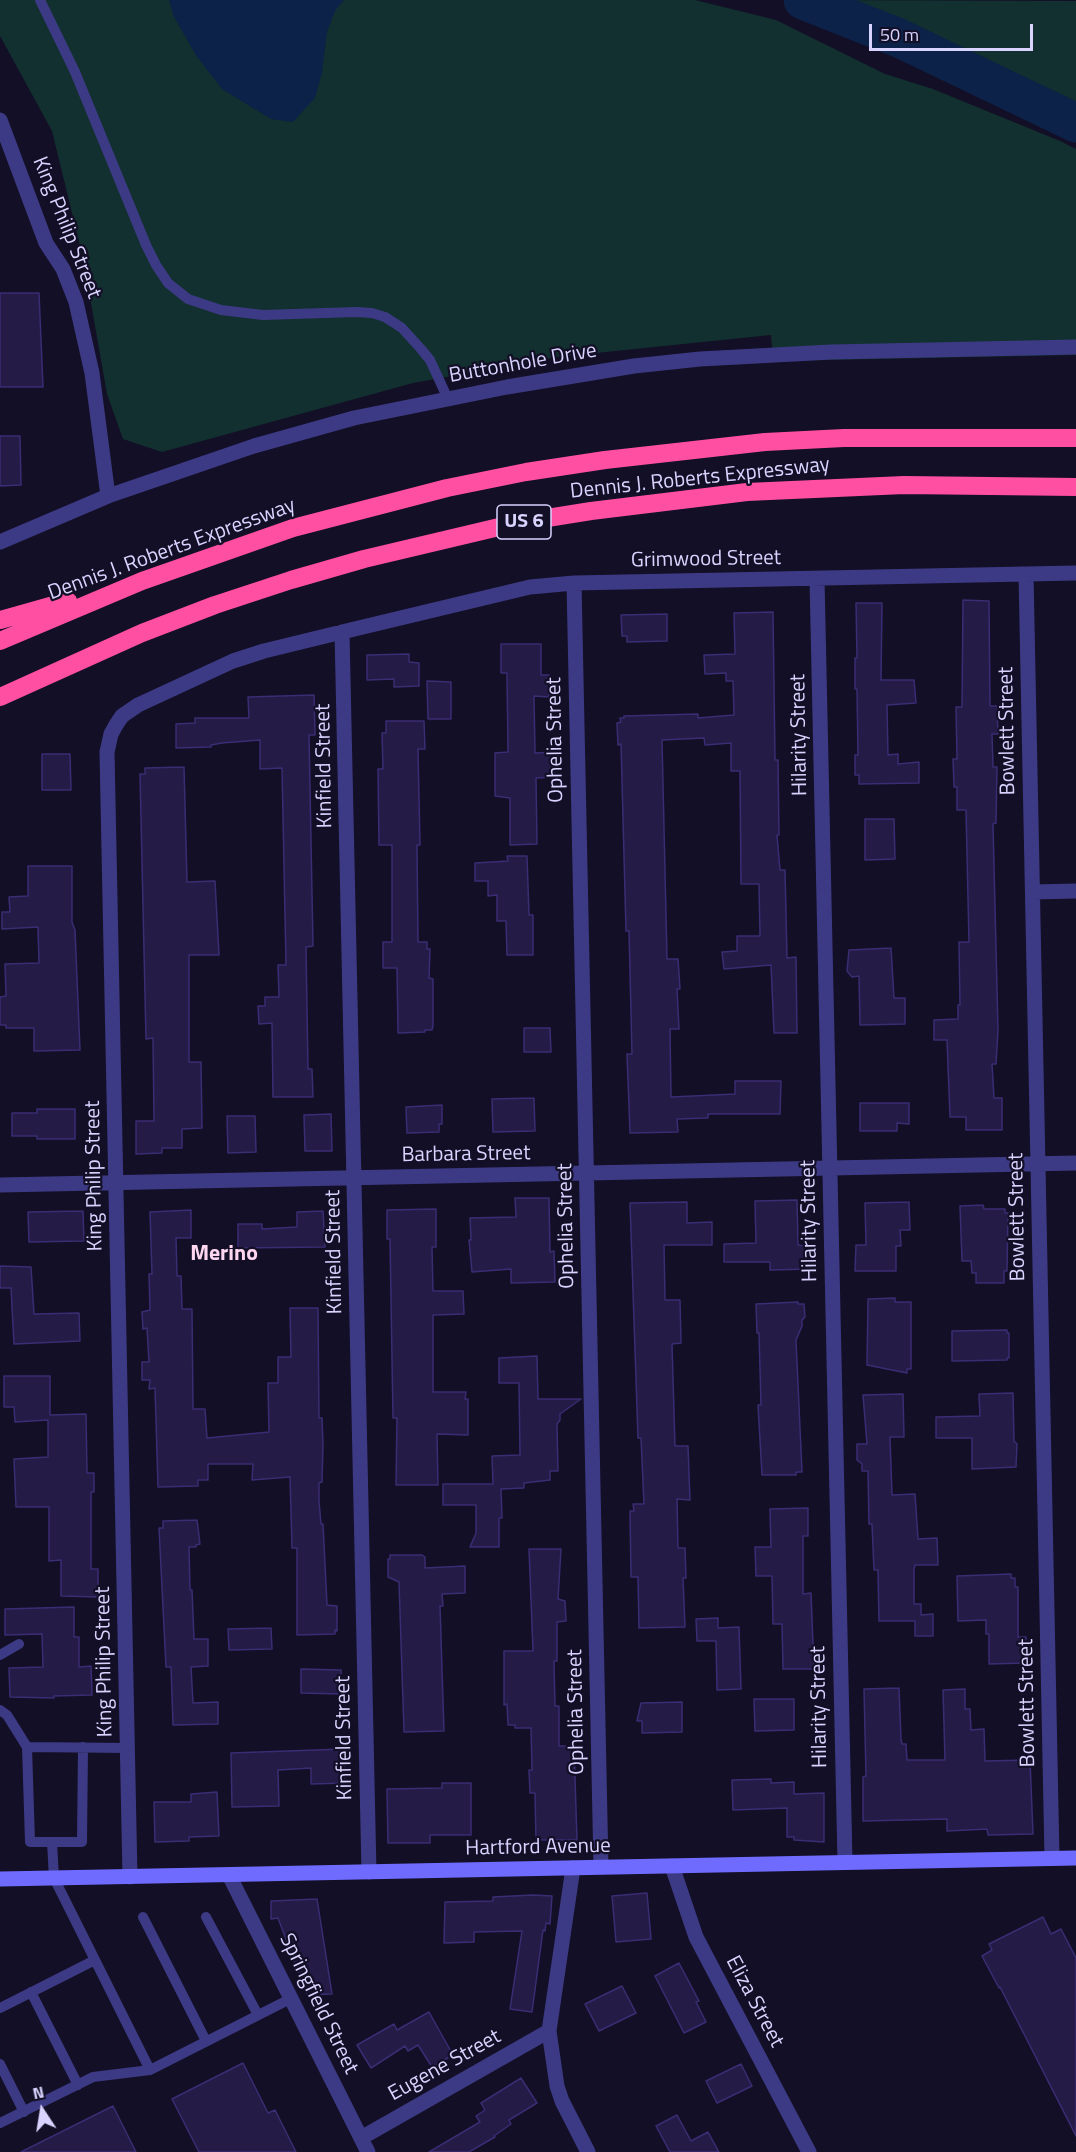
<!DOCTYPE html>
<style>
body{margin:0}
#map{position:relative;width:1076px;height:2152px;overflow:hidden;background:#130f26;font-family:"Titillium Web",sans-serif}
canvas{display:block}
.north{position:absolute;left:12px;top:2080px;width:60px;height:60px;-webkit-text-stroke:4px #130f26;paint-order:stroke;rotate:348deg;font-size:16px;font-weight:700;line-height:24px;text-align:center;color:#d9d4ff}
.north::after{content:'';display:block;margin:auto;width:21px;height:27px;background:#d9d4ff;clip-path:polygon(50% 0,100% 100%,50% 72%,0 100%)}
.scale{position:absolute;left:869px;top:24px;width:164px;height:27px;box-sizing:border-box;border:3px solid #d9d4ff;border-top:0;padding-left:8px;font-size:18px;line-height:21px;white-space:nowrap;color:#d9d4ff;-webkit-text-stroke:4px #130f26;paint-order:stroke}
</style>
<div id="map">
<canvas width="1076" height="2152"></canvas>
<div class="north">N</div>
<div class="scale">50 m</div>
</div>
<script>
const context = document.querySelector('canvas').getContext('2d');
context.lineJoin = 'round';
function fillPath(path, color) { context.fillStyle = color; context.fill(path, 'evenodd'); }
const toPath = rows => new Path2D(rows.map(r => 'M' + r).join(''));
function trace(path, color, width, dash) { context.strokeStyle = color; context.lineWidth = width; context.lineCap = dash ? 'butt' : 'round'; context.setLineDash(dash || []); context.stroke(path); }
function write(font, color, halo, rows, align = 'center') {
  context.font = font + ' "Titillium Web",sans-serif'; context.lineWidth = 4.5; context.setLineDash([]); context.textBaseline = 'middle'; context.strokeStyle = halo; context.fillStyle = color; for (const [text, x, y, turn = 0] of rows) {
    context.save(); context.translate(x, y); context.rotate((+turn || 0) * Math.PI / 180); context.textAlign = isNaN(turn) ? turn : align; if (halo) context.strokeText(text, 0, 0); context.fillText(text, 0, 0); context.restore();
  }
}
fillPath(toPath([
 [0,0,695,0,776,20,885,74,933,89,1060,141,1076,149,1076,355,780,361,773,360,771,335,557,357,413,383,162,452,123,439,107,394,83,258,52,131,0,36],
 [817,0,1076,1,1076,114,991,76,917,37,824,4]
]), '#12302f');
fillPath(toPath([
 [169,0,344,0,335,11,327,32,322,73,315,98,293,122,271,119,222,89,197,57,174,17]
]), '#0c2248');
trace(toPath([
 [803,0,899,38,1076,123]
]), '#0c2248', 39);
const building = toPath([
 [0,293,39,293,43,387,0,387,0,293],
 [0,436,20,436,21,485,0,486,0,436],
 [963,600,989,601,990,706,997,706,998,734,992,734,993,767,997,767,996,823,993,824,998,1030,996,1064,992,1064,994,1098,1002,1098,1002,1130,966,1130,966,1117,950,1117,947,1040,934,1040,934,1020,958,1019,958,1005,960,1005,959,942,969,942,966,810,957,810,957,787,954,787,953,759,957,759,956,707,962,707,963,600],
 [856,603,882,603,881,680,914,680,916,703,887,705,888,755,898,754,898,764,919,762,919,783,859,784,859,775,855,775,855,755,858,755,857,689,855,689,855,658,857,658,856,603],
 [773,612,775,760,778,760,779,835,777,835,780,870,785,870,787,958,796,957,797,1033,774,1033,771,965,724,969,722,952,737,951,737,936,760,936,759,884,741,884,740,771,731,771,731,743,705,745,704,738,662,740,667,959,678,959,680,989,677,989,679,1029,670,1029,671,1097,735,1094,735,1081,781,1081,780,1114,708,1114,708,1118,677,1119,678,1132,630,1133,627,1054,632,1054,629,931,626,931,621,744,618,745,617,723,621,722,620,718,624,718,624,716,698,714,698,718,734,715,733,681,726,681,726,673,705,674,704,655,735,654,734,613,773,612],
 [667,614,667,641,627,642,627,636,622,636,621,615,667,614],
 [501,644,541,644,541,675,549,675,549,697,534,696,535,753,555,752,555,777,536,778,537,844,510,845,510,798,495,796,495,753,508,752,507,673,501,673,501,644],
 [409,654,409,662,419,663,419,686,394,687,394,679,367,680,367,655,409,654],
 [427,681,451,682,451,719,428,719,427,681],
 [314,695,315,735,309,735,313,946,306,947,308,1069,312,1069,313,1097,273,1097,272,1023,259,1024,258,1006,265,1006,265,997,279,997,278,965,286,965,282,768,260,769,260,740,222,743,211,745,211,747,176,748,176,724,195,723,195,718,249,718,248,697,314,695],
 [386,721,424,721,425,749,418,749,420,845,417,845,418,942,427,942,427,949,430,949,429,978,433,979,433,1026,432,1030,425,1030,425,1032,398,1033,397,968,383,968,383,942,392,942,392,845,379,845,378,769,383,769,382,733,386,733,386,721],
 [42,754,70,754,71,790,42,790,42,754],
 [184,767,187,882,215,881,219,955,189,955,189,1062,201,1062,202,1128,182,1129,182,1148,162,1148,162,1153,136,1154,136,1121,154,1121,153,1038,146,1039,140,774,145,774,145,768,184,767],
 [865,819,894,819,895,859,865,860,865,819],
 [507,856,527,856,529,915,533,915,533,955,507,955,506,921,497,921,497,895,488,896,488,881,475,881,475,863,508,861,507,856],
 [28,866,72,866,72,922,75,930,80,1050,34,1051,34,1028,6,1028,6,1025,0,1025,0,997,6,996,5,964,39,963,38,927,2,929,2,912,10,912,9,897,28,896,28,866],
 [891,948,894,998,905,998,905,1024,860,1025,859,976,852,977,847,971,849,950,891,948],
 [524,1028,550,1028,551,1052,524,1052,524,1028],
 [534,1098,535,1131,493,1132,492,1099,534,1098],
 [860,1103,909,1103,909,1124,897,1123,897,1131,860,1131,860,1103],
 [442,1105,442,1124,439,1124,439,1132,407,1133,406,1107,442,1105],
 [37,1109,75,1109,75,1139,37,1139,37,1136,12,1136,12,1113,37,1113,37,1109],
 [331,1114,332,1151,305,1151,304,1115,331,1114],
 [227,1116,255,1116,256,1152,228,1153,227,1116],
 [515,1198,549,1198,550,1252,554,1251,555,1282,511,1283,511,1269,472,1272,469,1240,471,1240,470,1218,516,1217,515,1198],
 [797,1200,798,1245,811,1247,811,1269,770,1270,770,1262,724,1262,724,1244,756,1243,755,1201,797,1200],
 [687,1202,687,1223,712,1222,712,1245,664,1245,665,1300,680,1300,681,1343,672,1344,675,1446,688,1446,690,1500,677,1499,678,1548,685,1548,686,1578,683,1578,685,1627,639,1628,638,1577,631,1577,630,1511,634,1511,633,1504,644,1504,641,1438,638,1438,630,1203,687,1202],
 [909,1202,910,1230,900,1230,901,1246,896,1246,896,1271,855,1271,856,1245,866,1245,865,1203,909,1202],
 [983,1205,984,1209,1005,1209,1005,1213,1008,1213,1007,1271,1004,1271,1004,1283,976,1283,976,1273,972,1273,971,1261,962,1261,960,1206,983,1205],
 [436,1209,436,1247,432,1247,433,1291,463,1291,464,1314,433,1315,433,1392,466,1392,465,1399,468,1399,468,1435,437,1434,438,1485,396,1485,397,1418,393,1418,390,1239,387,1239,387,1210,436,1209],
 [191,1210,191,1238,176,1238,177,1276,181,1276,182,1309,192,1309,193,1409,205,1409,207,1438,269,1432,268,1383,278,1383,278,1357,291,1357,290,1308,318,1308,319,1418,322,1418,323,1444,322,1482,319,1483,319,1501,321,1524,323,1524,327,1605,337,1606,337,1631,335,1630,335,1634,297,1635,297,1548,292,1548,290,1477,252,1480,253,1464,208,1464,208,1480,198,1480,198,1486,158,1487,155,1388,149,1389,150,1380,142,1380,142,1362,149,1362,147,1328,143,1329,142,1312,150,1310,149,1274,152,1274,150,1212,191,1210],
 [83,1211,84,1241,29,1242,28,1212,83,1211],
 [323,1211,325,1247,238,1248,238,1224,262,1224,262,1229,297,1227,297,1212,323,1211],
 [0,1266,31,1267,34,1314,79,1313,80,1341,14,1344,11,1288,0,1288,0,1266],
 [895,1298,895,1302,911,1302,911,1369,907,1369,907,1373,867,1365,868,1299,895,1298],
 [798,1302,798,1304,804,1304,805,1317,802,1320,802,1326,796,1340,802,1472,796,1472,796,1475,762,1475,758,1405,761,1405,759,1333,757,1333,756,1304,798,1302],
 [1007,1330,1007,1333,1009,1333,1009,1358,1007,1358,1007,1360,952,1361,952,1331,1007,1330],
 [537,1356,538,1399,581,1399,560,1414,560,1420,557,1424,558,1471,550,1471,550,1480,524,1483,524,1488,501,1489,502,1518,499,1518,499,1547,470,1547,476,1533,476,1505,443,1505,443,1484,493,1484,492,1456,520,1455,519,1383,499,1383,499,1358,537,1356],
 [4,1376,50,1376,50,1415,86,1414,87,1473,94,1473,94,1492,91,1492,91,1569,98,1569,98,1597,61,1596,61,1560,49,1561,49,1507,16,1507,14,1459,48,1457,48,1420,15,1422,14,1407,4,1407,4,1376],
 [1013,1393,1014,1441,1017,1444,1016,1467,972,1469,972,1438,936,1438,936,1417,980,1416,979,1394,1013,1393],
 [903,1394,904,1437,890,1437,892,1495,915,1494,918,1539,937,1538,938,1565,915,1565,914,1569,914,1604,921,1604,921,1615,933,1614,933,1636,915,1636,915,1621,879,1621,878,1570,874,1570,872,1524,869,1524,868,1471,862,1471,862,1464,857,1460,857,1444,867,1444,863,1395,903,1394],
 [808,1508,808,1536,803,1536,803,1594,811,1593,814,1669,783,1669,782,1624,773,1624,772,1576,756,1576,755,1547,771,1547,770,1509,808,1508],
 [197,1520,200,1544,196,1545,196,1547,189,1547,190,1590,192,1590,194,1639,208,1639,208,1666,191,1667,193,1703,218,1702,218,1724,173,1725,171,1667,166,1667,159,1528,163,1528,163,1521,197,1520],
 [529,1549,561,1549,558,1599,565,1601,566,1621,557,1622,557,1661,554,1661,555,1706,559,1706,559,1746,574,1746,577,1840,536,1840,535,1793,530,1793,529,1770,532,1770,531,1728,515,1728,515,1725,508,1725,507,1704,504,1705,504,1651,533,1651,529,1549],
 [390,1555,422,1555,425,1557,425,1568,465,1566,465,1593,442,1594,443,1606,440,1606,444,1731,404,1732,399,1582,388,1577,388,1559,390,1559,390,1555],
 [1011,1574,1011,1578,1015,1578,1015,1587,1018,1587,1018,1637,1026,1637,1026,1663,989,1664,989,1634,986,1634,986,1620,958,1621,957,1576,1011,1574],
 [74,1607,74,1637,79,1637,79,1667,91,1666,92,1695,54,1696,54,1698,10,1697,9,1668,43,1667,42,1634,5,1635,5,1609,74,1607],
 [718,1618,718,1628,739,1627,741,1689,717,1690,716,1641,697,1641,696,1619,718,1618],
 [271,1628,272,1649,229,1650,228,1629,271,1628],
 [301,1669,341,1670,341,1694,301,1693,301,1669],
 [899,1688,901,1739,902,1744,906,1744,907,1760,945,1760,943,1690,965,1689,965,1709,970,1709,971,1730,984,1729,985,1761,1030,1760,1033,1834,988,1835,987,1829,947,1831,947,1819,863,1821,863,1777,866,1776,864,1689,899,1688],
 [754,1699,794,1699,794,1730,755,1731,754,1699],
 [682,1702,682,1732,642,1733,642,1721,637,1721,641,1703,682,1702],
 [344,1749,345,1783,311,1784,311,1768,278,1770,279,1806,232,1807,231,1753,344,1749],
 [771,1779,771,1783,794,1782,794,1794,824,1793,824,1842,794,1840,794,1837,787,1837,787,1808,733,1810,732,1780,771,1779],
 [442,1783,471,1783,471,1835,430,1835,430,1843,388,1843,387,1789,442,1788,442,1783],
 [217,1792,219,1836,189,1837,189,1841,155,1842,154,1802,191,1802,191,1794,217,1792],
 [647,1893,651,1939,616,1942,612,1896,647,1893],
 [533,1895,552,1896,550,1924,546,1923,545,1931,543,1930,532,2012,510,2009,522,1931,474,1932,474,1942,444,1943,445,1902,493,1901,493,1897,533,1895],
 [317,1899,332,1994,307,1995,278,1918,271,1919,271,1901,317,1899],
 [1043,1917,1051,1934,1061,1929,1076,1958,1076,2136,1000,1987,999,1988,982,1956,992,1950,989,1944,1043,1917],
 [679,1963,699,2001,696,2002,706,2022,684,2033,655,1976,679,1963],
 [622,1986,636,2013,599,2031,585,2004,622,1986],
 [429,2012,453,2055,432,2067,418,2045,408,2051,405,2046,371,2068,357,2045,394,2024,397,2030,429,2012],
 [243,2063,268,2113,275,2110,296,2152,199,2152,172,2099,243,2063],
 [741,2064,752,2086,717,2103,706,2081,741,2064],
 [521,2078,537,2103,509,2120,511,2124,494,2136,495,2137,469,2152,429,2152,480,2122,476,2116,485,2110,481,2103,521,2078],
 [113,2106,136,2152,21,2152,113,2106],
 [677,2115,691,2141,708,2132,719,2152,670,2152,656,2126,677,2115]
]);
fillPath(building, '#241b47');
trace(building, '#3b2d73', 1.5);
trace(toPath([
 [40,0,75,72,146,245,156,265,168,283,188,299,221,310,263,315,357,312,372,313,385,317,402,328,421,349,430,360,448,399],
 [0,1655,19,1644],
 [0,1710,7,1715,27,1747],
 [83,1747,82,1842,30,1842,27,1747,128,1748],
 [52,1842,54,1878,150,2070,292,1998],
 [143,1917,206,2041],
 [206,1917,258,2015],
 [31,1992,78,2085],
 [0,2008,95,1960],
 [0,2064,24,2112],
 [0,2123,93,2077,150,2070]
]), '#3d3a85', 10);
trace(toPath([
 [0,120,46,243,63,269,76,302,92,373,108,496],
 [0,542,108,496,254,446,354,418,507,387,634,366,700,359,831,352,1076,347],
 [1026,574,1052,1858],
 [817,579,845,1862],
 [574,583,601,1867],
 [342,632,369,1872],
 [1033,892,1076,891],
 [0,1185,1076,1163],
 [672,1866,696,1937,809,2152],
 [573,1868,549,2031,557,2086,562,2101,588,2152],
 [229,1875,368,2152],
 [130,1877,107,752,111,734,116,725,122,716,138,705,233,661,264,651,342,632,530,587,574,583,1076,573],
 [361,2138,549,2031]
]), '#3d3a85', 15);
trace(toPath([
 [0,1879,1076,1858]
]), '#6f6bff', 15);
trace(toPath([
 [0,620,68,601],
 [0,641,142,581,293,528,447,488,526,472,605,460,765,442,844,438,1076,438],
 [0,697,142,633,215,605,291,580,364,559,516,523,591,511,747,492,904,485,1076,487]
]), '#ff4fa3', 18);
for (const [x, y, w] of [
 [524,522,54]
]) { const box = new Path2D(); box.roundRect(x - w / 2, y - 17, w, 34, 4.5); context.fillStyle = '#130f26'; context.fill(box); trace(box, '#d9d4ff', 1.5); }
write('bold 20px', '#d9d4ff', null, [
 ["US 6",524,522]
]);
write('21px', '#d9d4ff', '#130f26', [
 ["King Philip Street",66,228,68],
 ["Buttonhole Drive",523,364,-10],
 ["Dennis J. Roberts Expressway",700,479,-6],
 ["Dennis J. Roberts Expressway",172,550,-20],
 ["Grimwood Street",706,560,-1],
 ["Bowlett Street",1008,731,-91],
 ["Hilarity Street",800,735,-91],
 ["Ophelia Street",556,740,-91],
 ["Kinfield Street",325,766,-91],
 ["Barbara Street",466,1155,-1],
 ["King Philip Street",95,1176,-91],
 ["Bowlett Street",1018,1217,-91],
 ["Hilarity Street",810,1221,-91],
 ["Ophelia Street",567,1226,-91],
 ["Kinfield Street",335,1252,-91],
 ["King Philip Street",105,1662,-91],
 ["Bowlett Street",1028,1703,-91],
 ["Hilarity Street",820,1707,-91],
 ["Ophelia Street",577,1712,-91],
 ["Kinfield Street",345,1738,-91],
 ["Hartford Avenue",538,1848,-1],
 ["Eliza Street",754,2002,62],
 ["Springfield Street",318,2004,64],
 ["Eugene Street",445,2066,-29]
]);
write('bold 22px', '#ffd6f0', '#130f26', [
 ["Merino",224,1255]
]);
</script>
